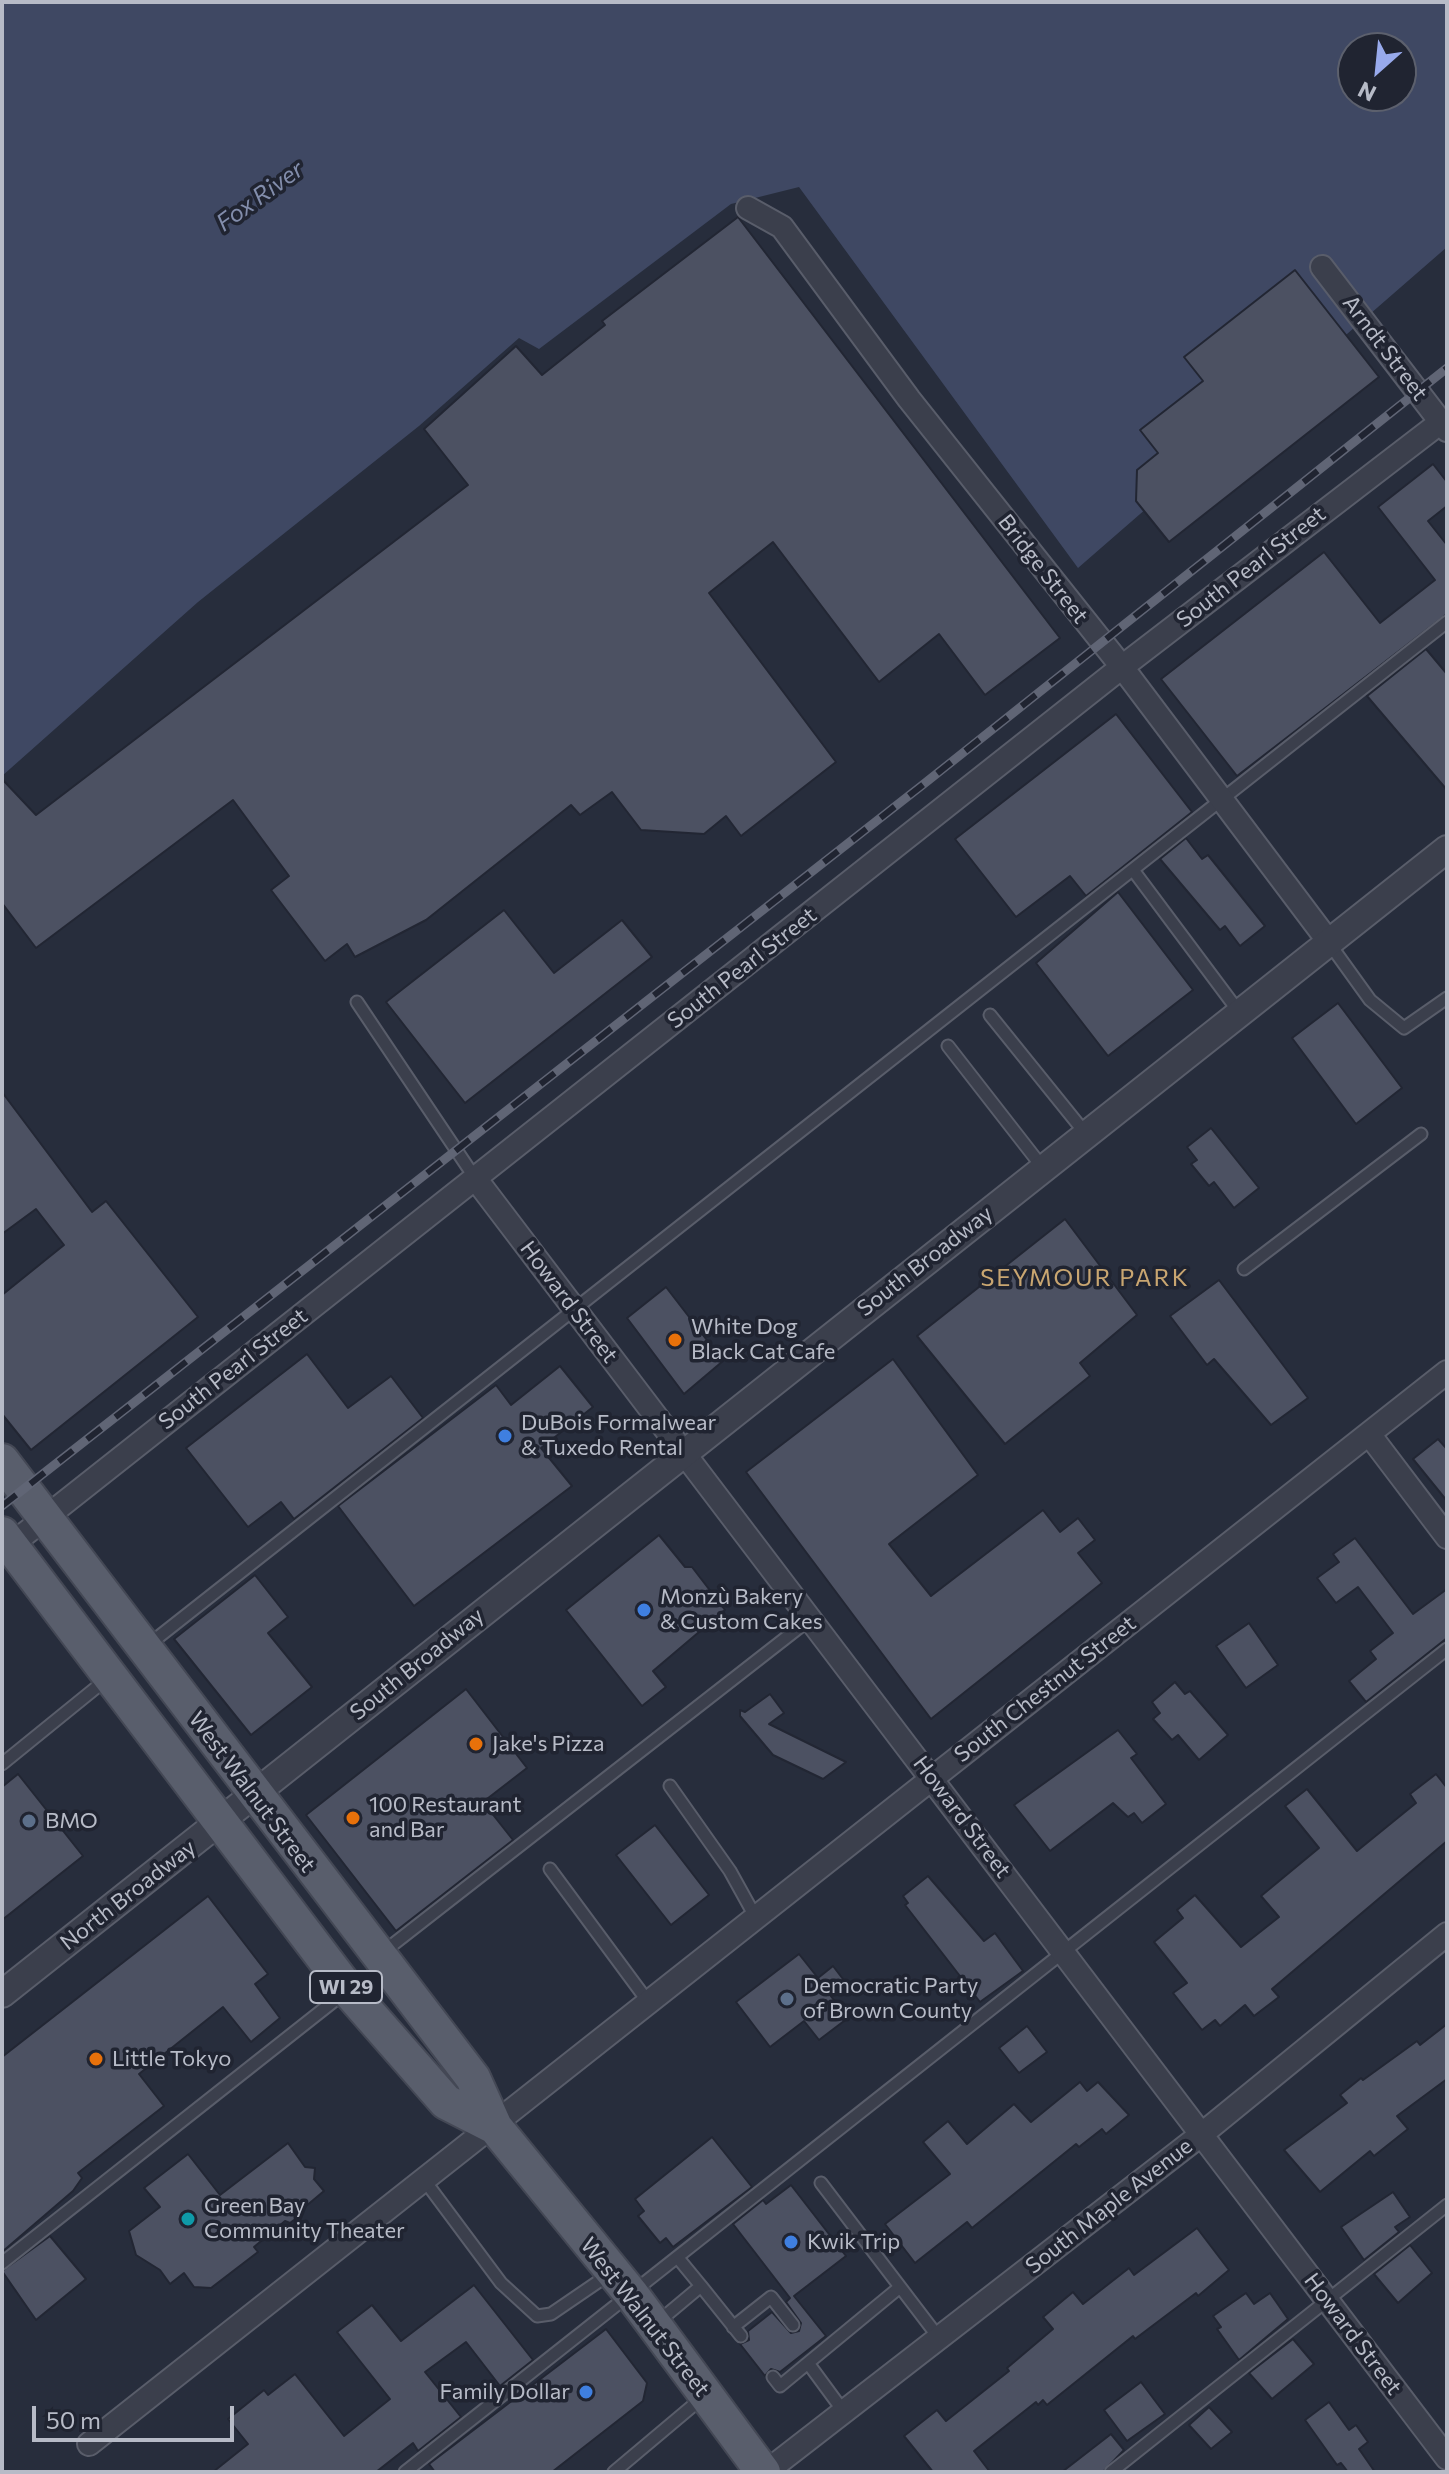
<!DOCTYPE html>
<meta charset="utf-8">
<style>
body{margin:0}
#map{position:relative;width:1449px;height:2474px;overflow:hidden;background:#272d3c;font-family:Commissioner,sans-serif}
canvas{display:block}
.frame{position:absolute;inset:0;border:4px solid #b7bbc7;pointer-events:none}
.north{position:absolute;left:1337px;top:32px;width:80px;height:80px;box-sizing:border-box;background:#202431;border:2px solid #5c606d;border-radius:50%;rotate:207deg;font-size:22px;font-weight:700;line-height:32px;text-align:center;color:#b7bbc7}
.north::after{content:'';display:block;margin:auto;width:28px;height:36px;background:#98aaec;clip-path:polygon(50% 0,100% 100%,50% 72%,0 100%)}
.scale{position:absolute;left:32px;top:2406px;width:202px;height:36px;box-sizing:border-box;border:4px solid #b7bbc7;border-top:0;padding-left:10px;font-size:24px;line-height:28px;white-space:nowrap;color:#b7bbc7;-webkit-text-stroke:6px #202431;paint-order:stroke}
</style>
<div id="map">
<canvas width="1449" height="2474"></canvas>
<div class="frame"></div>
<div class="north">N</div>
<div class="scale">50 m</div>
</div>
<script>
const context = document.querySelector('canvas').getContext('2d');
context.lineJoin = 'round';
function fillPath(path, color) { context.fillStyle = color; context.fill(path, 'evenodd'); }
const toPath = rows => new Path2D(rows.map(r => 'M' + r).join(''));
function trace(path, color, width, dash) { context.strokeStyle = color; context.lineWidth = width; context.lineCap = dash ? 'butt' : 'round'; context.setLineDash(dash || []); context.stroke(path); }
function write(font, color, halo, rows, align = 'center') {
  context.font = font + ' Commissioner,sans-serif'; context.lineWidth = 7; context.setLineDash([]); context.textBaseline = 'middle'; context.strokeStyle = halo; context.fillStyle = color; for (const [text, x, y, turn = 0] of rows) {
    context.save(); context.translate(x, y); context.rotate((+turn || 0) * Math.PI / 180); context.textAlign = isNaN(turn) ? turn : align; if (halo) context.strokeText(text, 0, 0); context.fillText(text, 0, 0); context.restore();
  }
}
fillPath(toPath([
 [2,2,1447,2,1447,247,1078,568,799,187,731,204,539,349,519,338,419,426,198,602,2,776],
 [1353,48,1401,48,1401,96,1353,96]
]), '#3f4863');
const building = toPath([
 [738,217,1060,638,985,695,939,634,879,682,773,542,709,593,836,762,741,836,726,816,704,834,641,830,612,792,580,815,571,805,426,920,355,957,347,944,325,961,271,890,289,876,233,800,36,948,2,903,2,779,36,815,468,485,424,429,516,346,542,375,605,325,602,321,738,217],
 [1295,270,1379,377,1169,542,1136,501,1137,470,1158,453,1140,430,1203,381,1184,357,1295,270],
 [1433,464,1447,482,1447,506,1428,521,1447,545,1447,614,1237,776,1161,679,1324,552,1380,623,1435,580,1378,507,1433,464],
 [1426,649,1447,674,1447,790,1367,696,1426,649],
 [1116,714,1192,812,1086,896,1070,876,1016,917,955,839,1116,714],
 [1186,838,1202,859,1208,855,1265,926,1240,946,1225,926,1220,930,1160,859,1186,838],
 [1118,892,1193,990,1108,1056,1036,963,1118,892],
 [504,910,554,973,622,920,652,957,465,1103,386,1002,504,910],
 [1338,1003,1402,1088,1356,1124,1292,1038,1338,1003],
 [2,1092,92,1212,106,1201,198,1317,31,1450,2,1414,2,1295,64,1245,36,1209,2,1234,2,1092],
 [1211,1128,1259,1188,1234,1208,1214,1182,1209,1186,1191,1164,1197,1160,1187,1147,1211,1128],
 [1065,1219,1137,1315,1080,1363,1090,1376,1005,1444,917,1336,1065,1219],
 [1219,1280,1308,1398,1271,1425,1214,1359,1207,1365,1170,1316,1219,1280],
 [666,1287,723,1361,684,1394,627,1318,666,1287],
 [307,1354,348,1408,391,1376,423,1418,294,1519,281,1502,248,1527,186,1448,307,1354],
 [893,1359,978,1475,889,1544,931,1596,1043,1510,1060,1532,1078,1518,1095,1540,1078,1553,1102,1583,931,1719,746,1472,893,1359],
 [560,1366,593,1407,541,1448,572,1486,414,1606,338,1506,496,1385,511,1405,560,1366],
 [1438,1439,1447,1449,1447,1501,1413,1459,1438,1439],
 [659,1535,685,1567,692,1567,725,1610,653,1671,666,1687,642,1706,566,1610,659,1535],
 [1355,1538,1413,1614,1447,1589,1447,1638,1366,1702,1349,1681,1376,1659,1370,1651,1393,1633,1358,1587,1336,1603,1317,1578,1339,1562,1333,1554,1355,1538],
 [255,1575,288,1617,268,1633,312,1687,251,1735,174,1639,255,1575],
 [1249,1623,1278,1665,1246,1688,1216,1646,1249,1623],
 [1175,1682,1185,1694,1190,1691,1228,1735,1199,1760,1178,1735,1172,1740,1153,1719,1160,1713,1152,1702,1175,1682],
 [466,1689,527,1768,483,1802,513,1840,396,1931,306,1815,466,1689],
 [770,1694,784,1713,769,1724,846,1762,823,1779,773,1755,740,1716,740,1710,745,1712,770,1694],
 [1118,1730,1137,1754,1131,1758,1166,1804,1142,1823,1134,1813,1128,1817,1113,1803,1050,1851,1014,1805,1118,1730],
 [18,1774,83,1856,2,1920,2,1787,18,1774],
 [1436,1774,1447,1788,1447,1841,1272,1989,1279,1997,1254,2016,1245,2005,1220,2026,1215,2020,1202,2030,1173,1993,1187,1983,1154,1942,1183,1918,1177,1910,1195,1895,1241,1947,1279,1917,1261,1896,1319,1848,1285,1806,1307,1789,1357,1851,1416,1803,1410,1794,1436,1774],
 [655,1825,709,1895,671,1925,616,1855,655,1825],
 [928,1876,984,1941,995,1933,1023,1971,980,2002,905,1905,908,1903,903,1896,928,1876],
 [208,1896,268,1974,255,1984,280,2018,251,2042,223,2007,139,2074,164,2106,78,2173,82,2178,73,2191,2,2252,2,2057,208,1896],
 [799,1954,818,1978,833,1966,846,1983,830,1995,848,2018,819,2040,804,2021,770,2047,736,2002,799,1954],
 [1447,2024,1447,2079,1397,2116,1408,2129,1374,2156,1370,2151,1320,2192,1284,2150,1347,2103,1340,2095,1361,2078,1363,2080,1417,2041,1420,2045,1447,2024],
 [1027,2026,1047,2052,1019,2073,999,2048,1027,2026],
 [1080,2082,1087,2091,1098,2082,1129,2115,1106,2134,1102,2129,1079,2147,1076,2144,972,2228,967,2222,915,2263,885,2224,950,2174,923,2142,948,2121,967,2144,1014,2104,1031,2122,1080,2082],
 [712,2137,752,2187,673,2247,666,2238,660,2243,638,2216,644,2211,635,2199,712,2137],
 [288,2143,305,2167,315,2168,314,2179,324,2191,299,2212,298,2217,290,2223,285,2221,254,2247,258,2252,211,2288,194,2287,184,2273,170,2284,160,2270,136,2255,129,2231,160,2207,144,2188,188,2154,220,2195,288,2143],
 [791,2185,846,2256,794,2296,826,2336,780,2372,771,2369,765,2376,740,2344,749,2340,748,2331,772,2312,791,2333,799,2331,801,2323,786,2302,790,2298,733,2224,763,2200,766,2204,791,2185],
 [1393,2192,1410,2217,1395,2227,1399,2232,1364,2260,1341,2227,1393,2192],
 [1197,2228,1229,2270,1198,2296,1196,2293,1135,2339,1133,2336,1047,2405,1043,2400,1038,2405,1036,2402,974,2451,990,2472,933,2472,904,2436,937,2410,946,2421,1009,2371,1007,2368,1053,2329,1043,2317,1073,2292,1083,2304,1129,2268,1134,2275,1197,2228],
 [50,2236,86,2279,36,2320,2,2271,50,2236],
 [1410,2245,1432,2273,1398,2303,1374,2274,1410,2245],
 [474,2285,533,2360,500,2386,466,2342,425,2372,461,2417,418,2451,413,2443,376,2472,213,2472,248,2444,228,2419,264,2390,268,2395,295,2374,344,2436,390,2399,337,2332,372,2305,401,2341,474,2285],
 [1246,2293,1254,2304,1270,2293,1288,2319,1239,2360,1217,2329,1221,2327,1213,2316,1246,2293],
 [606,2329,647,2383,643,2401,552,2472,435,2472,429,2464,606,2329],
 [1293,2339,1314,2364,1272,2399,1249,2373,1293,2339],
 [1141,2382,1165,2414,1127,2441,1104,2410,1141,2382],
 [1329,2402,1349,2430,1356,2425,1368,2442,1359,2449,1375,2472,1348,2472,1341,2463,1337,2465,1305,2420,1329,2402],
 [1209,2407,1232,2432,1211,2449,1189,2425,1209,2407],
 [1111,2434,1124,2450,1103,2472,1062,2472,1111,2434]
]);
fillPath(building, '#4c5162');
trace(building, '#222633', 2);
const service = toPath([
 [1133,870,1239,1012],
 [1329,943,1370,1000,1404,1028,1447,998],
 [357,1002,475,1178],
 [990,1015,1086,1134],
 [948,1046,1043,1168],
 [1244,1269,1421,1134],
 [147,1646,1447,622],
 [2,1764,108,1678],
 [670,1786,730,1871,756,1918],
 [550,1869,649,2003],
 [382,1953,810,1619],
 [425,2181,501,2283,537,2316,551,2314,611,2273],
 [821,2183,939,2338],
 [2,2263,344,1993],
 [701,2286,741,2336],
 [658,2322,701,2286,678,2258],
 [733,2327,771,2297,793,2325],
 [808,2363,844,2412],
 [773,2377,780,2386,900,2287],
 [405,2472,1447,1649],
 [614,2472,702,2398],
 [1111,2472,1447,2205]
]);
const minor = toPath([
 [748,208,782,227,909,399,1122,667,1329,942],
 [1322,267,1447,430],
 [475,1178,1447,2458],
 [1369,1434,1447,1537],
 [2,1552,1122,667,1441,422],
 [89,2444,1447,1372],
 [766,2472,1202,2134,1447,1934]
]);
const tertiary = toPath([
 [2,1994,1447,849]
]);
const primary = toPath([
 [2,1461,473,2078,495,2127,632,2295,763,2472],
 [2,1534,348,1990,446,2102,495,2127]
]);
trace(service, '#595d6a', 15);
trace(minor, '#595d6a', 26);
trace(tertiary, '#595d6a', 30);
trace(primary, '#444855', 38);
trace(service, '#3b3f4c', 11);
trace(minor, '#3b3f4c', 22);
trace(tertiary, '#3b3f4c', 26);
trace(primary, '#595e6c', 34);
const rail = toPath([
 [2,1506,925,783,1447,368]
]);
trace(rail, '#606575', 9);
trace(rail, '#202431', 6, [18]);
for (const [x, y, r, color] of [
 [675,1340,8,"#e8710a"],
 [505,1436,8,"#3f7fe0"],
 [644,1610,8,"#3f7fe0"],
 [476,1744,8,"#e8710a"],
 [353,1818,8,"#e8710a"],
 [29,1821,8,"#5c6f8a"],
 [787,1999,8,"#5c6f8a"],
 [96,2059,8,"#e8710a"],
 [188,2219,8,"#0f9aa8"],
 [791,2242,8,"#3f7fe0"],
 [586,2392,8,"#3f7fe0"]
]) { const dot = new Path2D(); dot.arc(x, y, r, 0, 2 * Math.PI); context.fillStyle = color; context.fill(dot); trace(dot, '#202431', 3); }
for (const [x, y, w] of [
 [346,1987,72]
]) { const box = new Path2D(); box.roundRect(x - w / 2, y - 16, w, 32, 6); context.fillStyle = '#202431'; context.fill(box); trace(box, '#b7bbc7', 2); }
write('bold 20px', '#b7bbc7', null, [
 ["WI 29",346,1987]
]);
write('22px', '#b7bbc7', '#202431', [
 ["Arndt Street",1385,348,53],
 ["South Pearl Street",1251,567,-38],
 ["Bridge Street",1043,569,52],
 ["South Pearl Street",742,968,-38],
 ["South Broadway",925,1261,-38],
 ["Howard Street",569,1302,53],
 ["South Pearl Street",233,1369,-38],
 ["South Broadway",417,1664,-39],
 ["South Chestnut Street",1045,1689,-38],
 ["West Walnut Street",252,1792,53],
 ["Howard Street",962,1817,53],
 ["North Broadway",128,1895,-38],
 ["South Maple Avenue",1109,2206,-38],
 ["West Walnut Street",645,2317,52],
 ["Howard Street",1353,2334,53]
]);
write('22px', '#b7bbc7', '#202431', [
 ["White Dog",691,1327],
 ["Black Cat Cafe",691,1352],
 ["DuBois Formalwear",521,1423],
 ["& Tuxedo Rental",521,1448],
 ["Monzù Bakery",660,1597],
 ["& Custom Cakes",660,1622],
 ["Jake's Pizza",492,1744],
 ["100 Restaurant",369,1805],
 ["and Bar",369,1830],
 ["BMO",45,1821],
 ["Democratic Party",803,1986],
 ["of Brown County",803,2011],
 ["Little Tokyo",112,2059],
 ["Green Bay",204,2206],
 ["Community Theater",204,2231],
 ["Kwik Trip",807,2242],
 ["Family Dollar",570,2392,"right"]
], 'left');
write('italic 24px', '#828dab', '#202431', [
 ["Fox River",260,196,-36]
]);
context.letterSpacing = '2px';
write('24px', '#c9a671', '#202431', [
 ["SEYMOUR PARK",1085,1278]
]);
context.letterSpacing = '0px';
</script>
